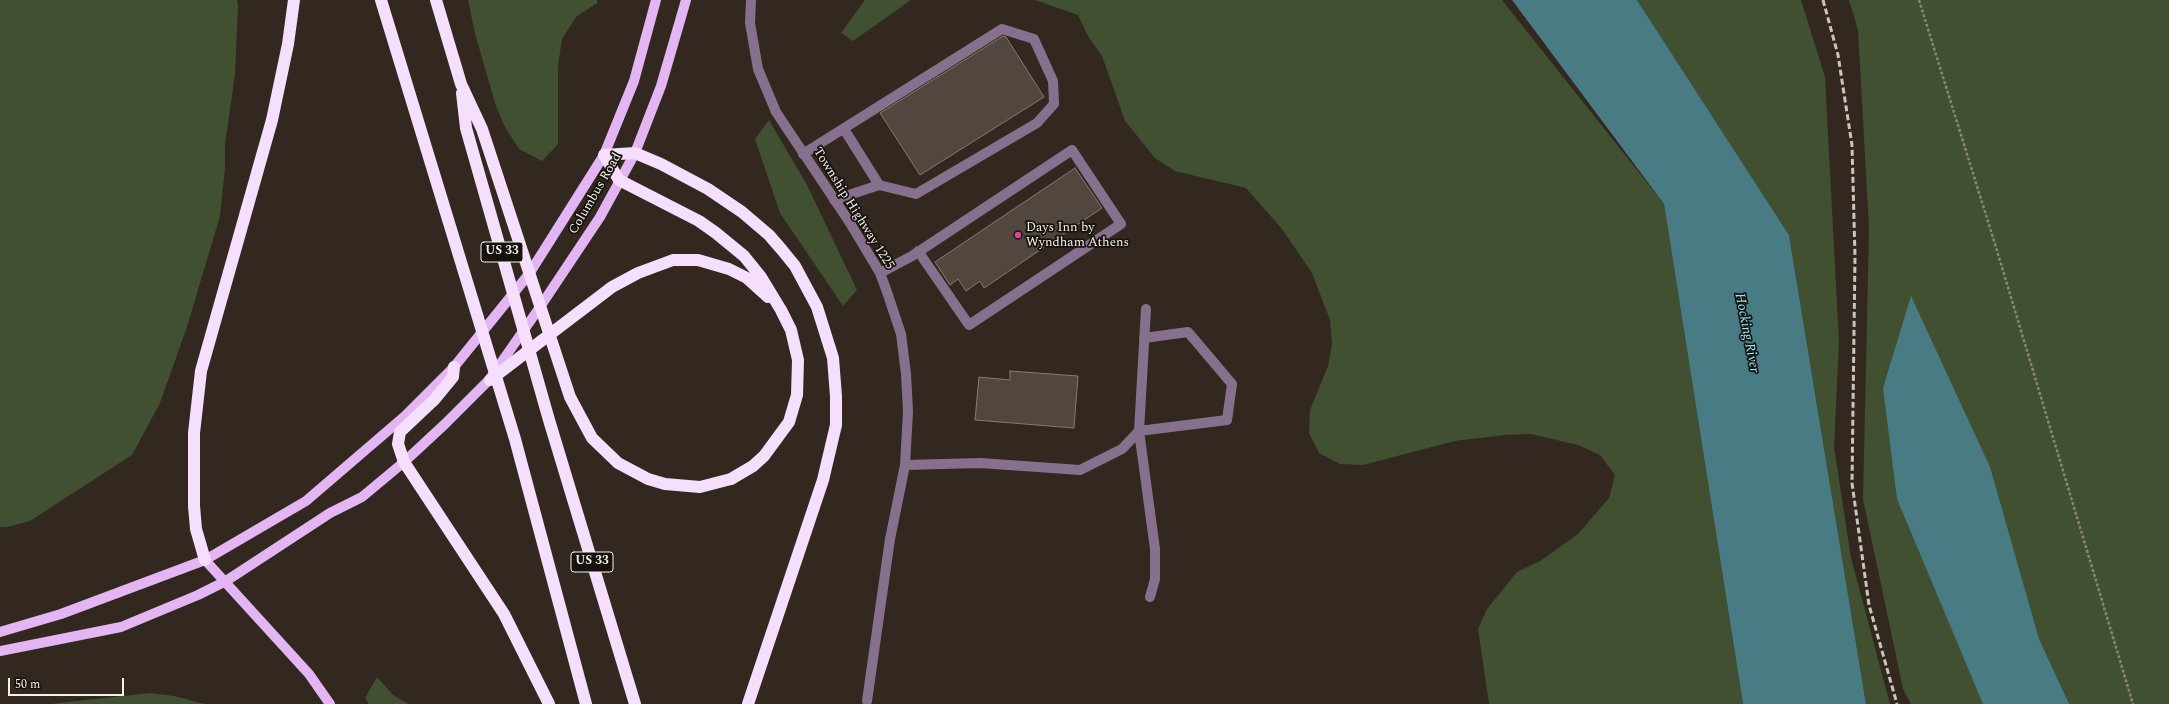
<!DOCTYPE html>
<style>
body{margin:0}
#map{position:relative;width:2169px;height:704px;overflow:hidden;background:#322820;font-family:Spectral,serif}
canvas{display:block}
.scale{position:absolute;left:8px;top:678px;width:116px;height:18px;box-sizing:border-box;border:2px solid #f7f1eb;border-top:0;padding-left:5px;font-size:12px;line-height:14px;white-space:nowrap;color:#f7f1eb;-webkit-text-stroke:3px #16120e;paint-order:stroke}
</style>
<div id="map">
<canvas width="2169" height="704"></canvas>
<div class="scale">50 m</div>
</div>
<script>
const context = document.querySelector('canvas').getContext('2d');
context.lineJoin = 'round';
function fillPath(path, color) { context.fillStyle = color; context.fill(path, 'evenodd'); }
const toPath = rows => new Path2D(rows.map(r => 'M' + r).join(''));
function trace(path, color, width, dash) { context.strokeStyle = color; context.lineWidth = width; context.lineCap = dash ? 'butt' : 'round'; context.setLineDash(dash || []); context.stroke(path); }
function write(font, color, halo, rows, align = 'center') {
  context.font = font + ' Spectral,serif'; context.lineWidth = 3.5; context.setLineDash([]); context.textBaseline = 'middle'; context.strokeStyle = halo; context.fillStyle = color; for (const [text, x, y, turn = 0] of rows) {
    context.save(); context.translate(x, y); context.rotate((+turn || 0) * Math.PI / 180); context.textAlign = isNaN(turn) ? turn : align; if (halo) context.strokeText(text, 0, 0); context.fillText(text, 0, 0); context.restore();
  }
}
fillPath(toPath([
 [0,0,237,0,238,5,235,74,225,145,225,169,220,216,187,327,160,403,132,455,30,521,7,527,0,527],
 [468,0,597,0,597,3,576,17,562,39,558,66,558,144,542,161,519,149,505,127,496,106,475,34],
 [865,0,911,0,853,41,841,33],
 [1035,0,1502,0,1664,204,1743,704,1489,704,1478,629,1487,609,1517,572,1540,561,1578,534,1609,498,1615,475,1600,455,1578,445,1531,434,1505,435,1455,441,1363,465,1340,464,1319,453,1309,433,1310,410,1328,366,1332,344,1330,320,1312,273,1282,229,1246,188,1175,171,1155,158,1125,121,1102,56,1088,36,1078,15],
 [1637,0,1801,0,1825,77,1839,342,1834,447,1851,558,1890,704,1866,704,1789,235],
 [1849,0,2169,0,2169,704,1911,704,1903,689,1863,499,1869,228,1858,30],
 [769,120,807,185,857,290,843,306,780,213,755,139],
 [377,677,393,695,408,704,369,704,365,698],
 [150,693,174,696,205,704,50,704]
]), '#405031');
fillPath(toPath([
 [1512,0,1637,0,1789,235,1866,704,1743,704,1664,204],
 [1911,296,1990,467,2039,639,2069,704,1983,704,1897,499,1883,388]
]), '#497b84');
const building = toPath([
 [1003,36,1006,37,1044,97,920,175,880,113,1003,36],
 [1075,168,1102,208,984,288,980,281,966,291,958,279,950,285,935,262,1075,168],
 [1010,371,1078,376,1074,428,975,420,979,377,1010,380,1010,371]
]);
fillPath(building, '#52473e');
trace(building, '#867a70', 1);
trace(toPath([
 [1919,0,1995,244,2133,704]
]), '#8b837c', 2.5, [3, 2]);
trace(toPath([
 [751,0,750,23,758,69,776,112,850,223,880,273,887,292,901,334,906,374,908,411,905,465,890,539,867,701],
 [844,129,879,185],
 [803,154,1002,29,1034,39,1053,81,1054,104,1037,123,916,194,879,185,834,200],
 [880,273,912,256,1072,150,1121,224,969,325,918,251],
 [1144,338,1188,332,1232,384,1227,420,1139,431,1155,549,1155,579,1150,597],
 [905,465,980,463,1080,470,1122,449,1139,431,1146,309]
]), '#86708e', 10);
trace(toPath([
 [205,560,309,674,330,704],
 [0,632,61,614,205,560,306,501,405,416,454,367,529,274,604,155,634,81,656,0],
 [0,651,121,627,198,595,226,581,330,513,362,497,404,462,445,424,489,380,540,307,600,217,635,153,661,86,686,0]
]), '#e3b5f3', 10);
trace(toPath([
 [381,0,515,439,586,704],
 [436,0,461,84,482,129,570,397,592,438,618,463,648,479,665,484,700,487,731,479,753,466,764,456,789,422,797,395,798,360,791,330,781,310,761,277,744,256,716,233,699,221,619,180,604,155,635,153,661,164,708,189,742,212,769,235,782,250,795,266,817,307,833,358,836,396,836,425,823,480,748,704],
 [462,93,466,128,549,420,635,704],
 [454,367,453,377,434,400,400,432,398,444,404,462,504,614,549,704],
 [490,380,612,287,638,273,673,260,698,260,729,269,747,278,768,297],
 [205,560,196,529,194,506,194,433,201,371,272,120,288,44,294,0]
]), '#f5dffd', 12);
trace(toPath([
 [1823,0,1838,55,1852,145,1855,256,1852,483,1869,605,1897,704]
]), '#cbc4be', 3, [6, 3]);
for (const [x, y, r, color] of [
 [1018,235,4,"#d1479c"]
]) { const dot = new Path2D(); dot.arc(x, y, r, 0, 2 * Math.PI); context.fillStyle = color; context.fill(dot); trace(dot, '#16120e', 1.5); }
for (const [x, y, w] of [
 [502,252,42],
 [592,562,42]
]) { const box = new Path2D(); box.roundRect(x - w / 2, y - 10, w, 20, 3); context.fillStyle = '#16120e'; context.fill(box); trace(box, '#f7f1eb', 1); }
write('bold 12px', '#f7f1eb', null, [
 ["US 33",502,252],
 ["US 33",592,562]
]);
write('13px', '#f7f1eb', '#16120e', [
 ["Columbus Road",596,194,-60],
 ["Township Highway 1225",853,209,58]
]);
write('13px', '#f7f1eb', '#16120e', [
 ["Days Inn by",1026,228],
 ["Wyndham Athens",1026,243]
], 'left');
write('italic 14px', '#92e9f7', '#16120e', [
 ["Hocking River",1746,333,79]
]);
</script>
